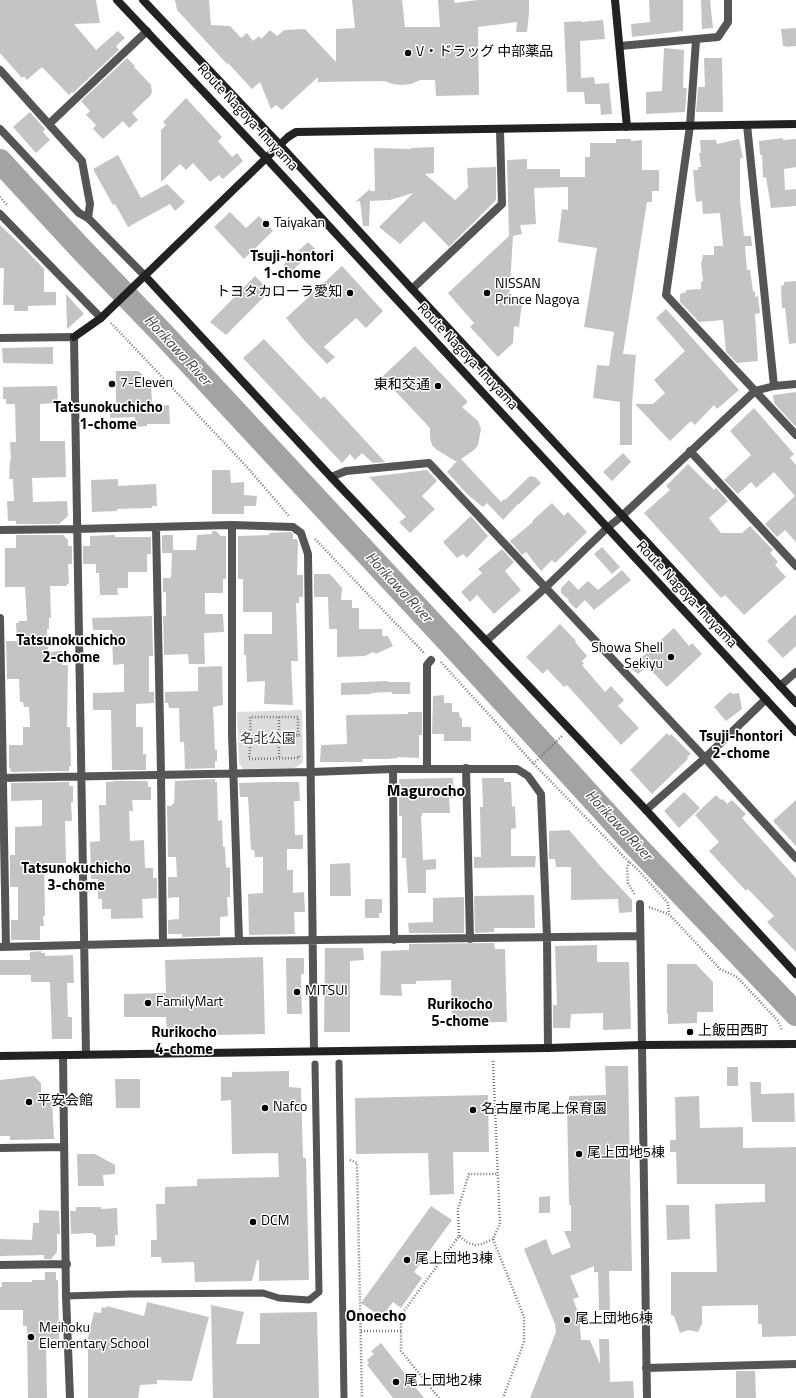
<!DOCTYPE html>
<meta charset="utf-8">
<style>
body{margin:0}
canvas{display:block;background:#fff}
</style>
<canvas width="796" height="1398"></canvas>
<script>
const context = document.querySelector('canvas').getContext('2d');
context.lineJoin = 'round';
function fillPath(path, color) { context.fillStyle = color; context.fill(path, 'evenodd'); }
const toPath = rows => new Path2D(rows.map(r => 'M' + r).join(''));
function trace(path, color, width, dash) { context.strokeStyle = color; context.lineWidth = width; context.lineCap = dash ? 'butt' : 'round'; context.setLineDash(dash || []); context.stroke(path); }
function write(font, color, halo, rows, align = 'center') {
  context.font = font + ' "Titillium Web","Noto Sans JP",sans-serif'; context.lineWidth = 3; context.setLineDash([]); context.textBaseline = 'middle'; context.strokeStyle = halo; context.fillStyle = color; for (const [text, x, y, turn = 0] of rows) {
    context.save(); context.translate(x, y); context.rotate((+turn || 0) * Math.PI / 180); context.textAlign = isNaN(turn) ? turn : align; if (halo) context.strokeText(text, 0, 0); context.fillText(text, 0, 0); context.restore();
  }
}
fillPath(toPath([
 [302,710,303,762,295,768,243,769,239,763,237,712]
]), '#dcdcdc');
trace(toPath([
 [0,161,80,248,164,335,476,671,635,845,796,1014]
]), '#a3a3a3', 24);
fillPath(toPath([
 [0,0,96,0,100,23,74,24,96,50,118,31,125,38,116,46,119,50,73,93,72,92,69,95,42,67,27,80,24,76,22,78,0,53],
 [175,0,209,0,211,25,230,26,241,38,247,33,253,41,259,36,261,39,270,30,277,36,284,30,305,29,336,62,336,29,355,28,352,0,402,0,405,27,440,27,438,0,454,0,455,3,478,0,529,0,529,13,527,32,516,32,517,22,478,27,479,95,436,96,435,80,420,80,411,84,401,85,393,84,384,81,318,82,318,77,282,110,276,105,271,109,260,82,252,89,228,63,227,64,177,10],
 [649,0,683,0,683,31,632,37,631,24,650,22],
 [701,0,710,0,713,28,702,29],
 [603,20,605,39,580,41,581,78,594,77,595,84,609,83,612,114,601,115,600,104,585,104,584,92,567,92,564,22,581,21,581,22],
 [796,28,796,46,786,47,786,46,783,46,781,29],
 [664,48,684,50,683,88,687,88,685,112,646,114,646,92,662,91],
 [127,58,135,66,134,67,151,85,152,92,150,96,132,113,138,120,129,128,123,121,103,139,93,129,96,125,86,115,90,111,81,101],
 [704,58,722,58,723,112,696,112,698,87,705,87],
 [186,98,222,137,218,141,232,157,237,153,243,161,223,179,219,175,210,182,193,163,186,170,180,164,161,182,161,130,166,125,163,122],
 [30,112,45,129,43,132,50,140,36,153,13,127],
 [783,138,783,140,796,139,796,167,784,169,785,190,796,189,796,206,771,208,766,177,763,178,762,155,760,155,759,141],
 [616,139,631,139,631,141,642,140,642,170,659,170,659,191,652,191,652,202,647,202,623,354,636,355,632,404,632,445,620,445,620,402,593,398,597,365,609,366,614,332,584,327,597,248,558,242,562,209,568,210,568,187,534,188,536,224,520,225,522,234,513,236,509,302,522,304,520,318,519,327,514,326,513,343,498,357,470,327,474,323,448,293,509,236,507,160,527,159,527,169,560,169,560,177,585,177,585,157,590,157,590,143,616,143],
 [739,139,743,158,740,158,740,200,744,236,751,236,752,246,745,246,747,270,750,270,753,291,755,292,755,297,758,296,760,313,755,314,758,361,737,363,726,352,723,320,699,322,680,302,680,294,686,292,686,290,701,289,701,282,703,281,701,264,703,255,714,255,714,246,723,246,720,213,703,214,702,201,696,202,693,170,698,170,698,167,701,167,699,153,701,153,700,140,716,140,717,144],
 [434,147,434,173,425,174,455,200,468,188,467,168,496,167,496,200,449,247,424,221,400,244,379,227,413,193,390,200,370,201,369,226,363,226,360,201,355,202,370,189,370,191,375,191,374,148,411,149,411,148],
 [118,155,141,198,167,184,185,202,175,211,170,204,128,227,115,204,113,205,93,169],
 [230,212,246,228,259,216,273,231,244,259,214,227],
 [0,225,27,251,44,269,44,292,56,292,56,305,28,306,28,311,14,311,14,305,3,305,4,268,0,268],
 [308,242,315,249,291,272,283,265],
 [342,266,383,311,366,328,356,318,326,345,324,347,335,357,327,364,304,340,286,318],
 [255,276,270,291,226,335,210,322],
 [796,281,796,343,789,344,785,308,782,308,781,286,784,285,784,282],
 [66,294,84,314,67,329],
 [666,309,739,390,717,409,714,405,695,425,691,421,670,441,635,404,653,404,665,393,654,380,685,351,656,318],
 [264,339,321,399,324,396,385,462,373,463,362,453,355,460,350,454,342,463,243,358],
 [415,346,468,402,462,407,478,421,481,429,478,445,474,450,461,459,501,502,504,499,505,500,530,476,535,477,541,483,519,504,518,504,503,520,487,503,483,507,468,495,447,472,458,460,457,462,437,450,432,445,430,438,430,428,382,377],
 [53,347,53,364,3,363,2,348],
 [116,371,138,371,142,374,142,382,151,381,152,406,169,405,170,424,147,424,147,426,135,427,135,417,110,418,110,407,116,407],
 [57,386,58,403,40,404,40,441,65,441,66,477,32,478,33,502,67,501,68,516,59,524,16,524,16,521,8,521,7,501,14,501,13,479,9,479,10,461,11,460,10,442,16,442,15,404,6,404,6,399,3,399,3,387],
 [796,392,796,426,795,426,774,403,773,395],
 [754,408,794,454,790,458,796,465,796,542,785,530,777,537,765,524,795,496,774,472,756,488,751,482,738,494,724,480,751,455,730,431],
 [623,453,631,462,612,481,603,472],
 [688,464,714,490,716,488,728,501,709,518,721,533,742,533,750,526,773,550,770,553,778,562,775,565,786,577,744,615,725,595,721,598,644,513,670,490,666,486],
 [212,470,230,470,231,483,244,482,244,495,257,496,256,506,244,506,244,514,212,514],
 [427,470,437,481,422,496,435,509,410,533,399,522,406,517,369,477],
 [118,479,118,486,156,484,157,506,152,506,152,508,117,509,117,511,92,512,91,480],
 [552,503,564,516,568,512,587,532,555,563,552,560,541,571,526,552,522,555,510,541,533,522,532,521],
 [471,516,488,536,467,558,463,554,457,558,443,542],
 [212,531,216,531,221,536,226,536,226,579,223,579,223,593,205,593,205,614,223,614,224,632,204,633,205,664,189,664,188,654,164,655,163,616,166,616,166,592,163,592,163,578,171,578,172,553,162,553,162,536,163,535,173,535,173,550,196,550,197,535,212,534],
 [291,532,293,534,293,539,297,539,298,542,297,575,303,575,303,597,299,597,299,603,296,603,298,661,291,661,293,705,264,704,265,681,247,682,246,655,244,655,244,634,272,634,272,612,243,612,243,579,238,579,238,536,269,535,269,533],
 [16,535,63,535,68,540,68,546,72,546,72,564,68,564,69,584,67,584,67,586,50,586,51,618,49,618,49,629,47,629,48,652,62,651,62,665,68,665,67,727,70,727,71,766,69,766,69,771,11,772,10,768,9,768,9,745,23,745,23,727,30,727,29,707,24,707,23,702,20,702,19,679,7,679,6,641,17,641,16,623,19,623,19,621,27,621,25,587,5,587,5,548,16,548],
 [115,535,115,537,151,537,151,554,147,554,147,572,128,572,128,588,117,588,118,595,100,595,99,573,96,573,96,564,83,564,83,546,90,546,90,536],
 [602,547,620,567,612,574,594,554],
 [502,549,514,562,505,571,521,590,494,614,477,595,470,602,461,592,482,573,478,569],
 [622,570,631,580,594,610,585,600,576,609,568,601,569,600,561,593,561,588,569,580,578,590,588,581,598,590],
 [314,574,330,574,342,588,341,600,352,600,352,608,359,608,359,629,382,629,382,636,388,636,393,646,376,654,373,652,365,656,337,657,337,629,329,629,328,597,314,597],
 [796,614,796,646,783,658,767,641],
 [152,616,153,656,149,656,149,692,154,692,154,703,136,704,136,727,143,727,143,754,146,754,146,770,112,770,111,710,93,710,93,693,124,692,124,664,113,665,112,630,93,630,92,618],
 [560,624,576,641,575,642,587,656,582,661,584,664,582,665,605,692,611,686,624,700,618,706,639,728,621,745,567,685,564,687,547,669,543,674,526,657],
 [674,628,689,646,692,643,702,654,667,687,647,666,638,674,630,668],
 [222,666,223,705,213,707,215,750,217,750,217,761,215,761,215,768,185,769,184,742,180,742,179,708,169,708,168,703,165,703,165,692,198,691,198,667],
 [388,681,388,682,410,682,410,694,392,694,392,692,371,693,371,694,341,695,341,683],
 [730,692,733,694,739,693,742,709,726,721,714,707],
 [444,695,444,703,452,703,452,712,459,712,460,718,462,718,462,727,471,727,471,741,444,741,444,734,432,734,433,696],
 [408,712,422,712,422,735,419,735,419,758,398,757,398,758,388,759,362,759,363,762,320,762,321,745,347,744,346,715,408,714],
 [667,733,669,736,671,734,691,754,687,757,688,759,652,794,630,770],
 [453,778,454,798,449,798,450,813,422,813,422,816,421,816,423,860,436,859,436,869,426,870,426,893,408,893,406,858,402,858,402,816,399,816,399,779],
 [482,778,504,778,504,782,511,782,512,807,515,806,516,828,511,829,511,856,536,856,535,867,474,868,474,857,481,857,480,807,483,807],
 [215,779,215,782,217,782,218,821,222,820,223,847,225,847,226,868,230,867,230,897,227,897,228,916,220,917,220,936,182,937,182,934,168,934,168,920,179,919,179,897,168,898,168,877,177,877,176,857,168,857,167,806,172,806,172,804,174,804,175,781],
 [113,781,147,781,148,782,148,787,151,787,151,800,132,800,133,811,129,811,130,841,144,840,145,868,153,868,153,878,157,878,157,898,142,899,143,918,111,919,111,909,102,909,102,899,98,899,98,879,91,879,90,842,100,841,99,805,106,805,106,782,113,782],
 [69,782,69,786,73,786,73,802,71,802,72,821,65,821,66,863,44,863,45,916,43,916,44,926,40,926,40,940,11,940,11,920,18,920,18,887,10,887,10,855,15,855,15,827,42,826,42,800,11,801,11,783],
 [271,782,299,782,300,801,294,801,295,835,303,835,303,849,287,849,287,870,293,870,293,893,304,892,305,912,294,912,295,934,249,935,248,894,263,893,263,857,255,857,254,850,251,850,248,797,240,797,239,783],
 [684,792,700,808,679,828,664,811],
 [716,795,721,800,723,799,727,804,732,800,746,814,742,818,796,878,796,952,767,922,774,916,748,889,746,891,709,851,719,842,695,815],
 [796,800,796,846,773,821],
 [569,830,602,868,632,900,632,912,619,913,618,899,571,900,571,867,556,867,555,859,549,859,549,831],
 [350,863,351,896,330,896,330,864],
 [534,895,535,928,494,928,494,932,475,933,474,896],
 [464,897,464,933,409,933,408,923,433,922,433,898],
 [365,899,382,899,382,913,379,913,379,918,365,918],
 [494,943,495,949,505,949,507,1022,452,1023,451,980,416,981,416,984,401,984,402,996,380,995,381,951,409,950,409,944],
 [597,945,597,962,629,962,631,1029,603,1030,603,1013,571,1014,570,1028,553,1028,553,1005,557,1005,555,946],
 [325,948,363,948,364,960,350,961,350,1032,324,1032],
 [41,951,41,953,45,953,45,956,73,955,74,983,67,983,68,1017,72,1017,72,1039,52,1039,50,982,31,982,31,975,0,975,0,960,30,960,30,956,28,954,30,954,30,952],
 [263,957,265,1034,167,1036,166,1017,124,1017,124,994,166,993,165,960],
 [286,958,304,958,304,974,301,974,302,1014,287,1014],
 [667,964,696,964,713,982,713,1012,697,1012,697,1023,668,1024,668,1014,667,1014],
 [605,1066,628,1066,632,1271,609,1271,610,1310,599,1310,598,1272,594,1272,594,1266,570,1276,579,1297,573,1299,579,1315,581,1340,590,1340,600,1364,599,1339,609,1339,610,1382,633,1381,634,1398,530,1398,556,1332,555,1324,524,1249,546,1239,552,1255,571,1247,564,1231,571,1231,571,1205,569,1205,567,1102,569,1102,569,1096,606,1095],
 [727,1067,738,1067,738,1086,727,1086],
 [289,1071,289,1087,301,1088,303,1158,306,1158,309,1280,259,1281,259,1260,257,1260,252,1281,195,1282,194,1262,162,1263,161,1257,151,1257,151,1240,157,1240,156,1204,165,1204,165,1187,197,1186,197,1179,279,1177,278,1153,232,1154,231,1100,221,1101,221,1077,232,1077,232,1072],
 [34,1076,41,1083,41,1099,52,1099,54,1139,10,1140,10,1136,0,1136,0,1080],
 [115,1079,140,1079,140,1108,116,1108],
 [750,1082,761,1082,761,1094,794,1093,795,1122,752,1122],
 [488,1095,489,1152,453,1152,454,1194,430,1195,428,1153,356,1154,355,1098],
 [699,1096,700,1128,743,1127,743,1148,796,1147,796,1336,762,1337,762,1324,758,1324,758,1305,702,1306,702,1324,698,1332,688,1330,680,1333,674,1316,671,1315,671,1272,717,1272,715,1204,765,1202,765,1184,677,1184,676,1152,670,1152,670,1140,676,1140,675,1097],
 [77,1154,95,1154,115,1165,115,1174,103,1175,104,1186,78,1186],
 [550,1196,550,1213,539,1213,539,1197],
 [666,1205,689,1205,690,1239,667,1240],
 [431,1206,452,1220,414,1272,422,1278,401,1308,393,1302,383,1315,379,1312,377,1314,361,1303],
 [76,1207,101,1207,101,1209,117,1208,118,1235,115,1235,115,1246,96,1247,96,1235,94,1235,93,1233,71,1234,70,1211,76,1211],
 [39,1210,59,1211,60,1234,57,1234,57,1252,51,1259,44,1259,44,1255,0,1256,0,1239,32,1240,33,1223,39,1223],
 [45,1272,56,1272,56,1280,58,1280,59,1339,46,1340,47,1398,28,1398,27,1326,23,1326,23,1310,0,1310,0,1287,2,1287,2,1282,32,1282,32,1280,45,1280],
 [147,1302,209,1317,192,1381,157,1380,157,1384,140,1385,138,1398,88,1398,88,1338,94,1312,101,1313,102,1307,106,1308,107,1306,144,1316],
 [211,1305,244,1312,236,1344,260,1344,260,1313,317,1312,319,1398,213,1398],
 [381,1343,424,1398,393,1398,367,1365,369,1363,367,1360,374,1354,371,1351],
 [736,1371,755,1371,756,1398,736,1398]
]), '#c4c4c4');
trace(toPath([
 [0,197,8,206],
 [111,323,247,467,289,516],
 [315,539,425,654],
 [441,662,533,763,629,862,639,871,668,903,669,914,720,969,737,977,778,1021,782,1030],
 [279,717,279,758],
 [242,737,251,739,250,717,298,717,298,737],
 [299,756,299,758,249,759,251,739,301,735],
 [533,764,562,736],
 [629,862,627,868,628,883,635,895],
 [649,907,668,914],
 [493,1061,500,1224,493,1239,524,1317,524,1342,503,1398],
 [350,1160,357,1163,362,1398],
 [459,1236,458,1209,469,1174,498,1174],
 [361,1331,401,1331],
 [439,1398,401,1351,401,1315,459,1236,468,1243,475,1245,482,1244,493,1239]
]), '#777', 2.5, [1, 2]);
trace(toPath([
 [339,1063,344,1398],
 [66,1296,131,1294,263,1293,279,1298,309,1300,319,1292,315,1064]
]), '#555', 7);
trace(toPath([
 [696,40,690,126,666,295,796,435],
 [620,46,718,37,728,22,728,0],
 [0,70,82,161,90,204,88,218],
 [49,124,147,31],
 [747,125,774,386],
 [0,129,79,213,88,218,145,276],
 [0,214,101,318],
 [412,289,502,204,500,130],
 [0,338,74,337,86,1054],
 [690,451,796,566],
 [331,477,346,471,429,463,705,758,796,858],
 [232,525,232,734,239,941],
 [156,527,161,774,163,943],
 [0,530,76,529,232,525,293,527,301,533,308,554,314,1051],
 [0,618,6,947],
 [486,641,545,588,607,528,622,516,755,391,774,386,796,384],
 [780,686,796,672],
 [466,768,470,939],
 [393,769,394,940],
 [427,769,427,665,431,660],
 [0,778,311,772,393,769,517,769,528,776,541,794,547,937,548,1048],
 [646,810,705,758,766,699],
 [640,904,647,1398],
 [0,947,239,941,640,936],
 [63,1055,66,1296,70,1398],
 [0,1148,63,1147],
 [0,1265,67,1264],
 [646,1368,796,1364]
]), '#555', 8);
trace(toPath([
 [117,0,267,159,796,732],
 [143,0,280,145,412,289,796,703],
 [615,0,627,127],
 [145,276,331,477,646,810,796,974],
 [74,337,101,318,288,137,296,132,796,124],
 [0,1056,548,1048,642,1045,796,1044]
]), '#222', 8);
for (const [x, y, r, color] of [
 [408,53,4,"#000"],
 [266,224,4,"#000"],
 [350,293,4,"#000"],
 [487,293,4,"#000"],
 [112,384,4,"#000"],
 [438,386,4,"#000"],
 [671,657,4,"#000"],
 [297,992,4,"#000"],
 [148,1003,4,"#000"],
 [690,1032,4,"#000"],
 [29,1102,4,"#000"],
 [265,1108,4,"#000"],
 [473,1110,4,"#000"],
 [579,1154,4,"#000"],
 [253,1222,4,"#000"],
 [407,1260,4,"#000"],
 [567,1320,4,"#000"],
 [31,1337,4,"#000"],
 [396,1382,4,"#000"]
]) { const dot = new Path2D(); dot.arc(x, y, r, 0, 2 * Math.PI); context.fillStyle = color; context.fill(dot); trace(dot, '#fff', 1.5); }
write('14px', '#000', '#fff', [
 ["V・ドラッグ 中部薬品",416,53],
 ["Taiyakan",274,224],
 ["NISSAN",495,285],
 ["Prince Nagoya",495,301],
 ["トヨタカローラ愛知",342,293,"right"],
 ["7-Eleven",120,384],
 ["東和交通",430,386,"right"],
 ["Showa Shell",663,649,"right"],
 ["Sekiyu",663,665,"right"],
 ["MITSUI",305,992],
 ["FamilyMart",156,1003],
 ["上飯田西町",698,1032],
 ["平安会館",37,1102],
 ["Nafco",273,1108],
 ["名古屋市尾上保育園",481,1110],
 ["尾上団地5棟",587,1154],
 ["DCM",261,1222],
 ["尾上団地3棟",415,1260],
 ["尾上団地6棟",575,1320],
 ["Meihoku",39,1329],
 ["Elementary School",39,1345],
 ["尾上団地2棟",404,1382]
], 'left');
write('14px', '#000', '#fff', [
 ["Route Nagoya-Inuyama",247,118,47],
 ["Route Nagoya-Inuyama",467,357,47],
 ["Route Nagoya-Inuyama",686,595,47]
]);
write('14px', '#333', '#fff', [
 ["名北公園",268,740]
]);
write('bold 15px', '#000', '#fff', [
 ["Tsuji-hontori",292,257],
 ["1-chome",292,274],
 ["Tatsunokuchicho",108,408],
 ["1-chome",108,425],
 ["Tatsunokuchicho",71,641],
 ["2-chome",71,658],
 ["Tsuji-hontori",741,737],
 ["2-chome",741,754],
 ["Tatsunokuchicho",76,869],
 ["3-chome",76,886],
 ["Rurikocho",460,1005],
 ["5-chome",460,1022],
 ["Rurikocho",184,1033],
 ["4-chome",184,1050]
]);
write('italic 15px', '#444', '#fff', [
 ["Horikawa River",177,351,47],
 ["Horikawa River",398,588,47],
 ["Horikawa River",618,826,47]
]);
write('bold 16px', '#000', '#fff', [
 ["Magurocho",426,792],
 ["Onoecho",376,1317]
]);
</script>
